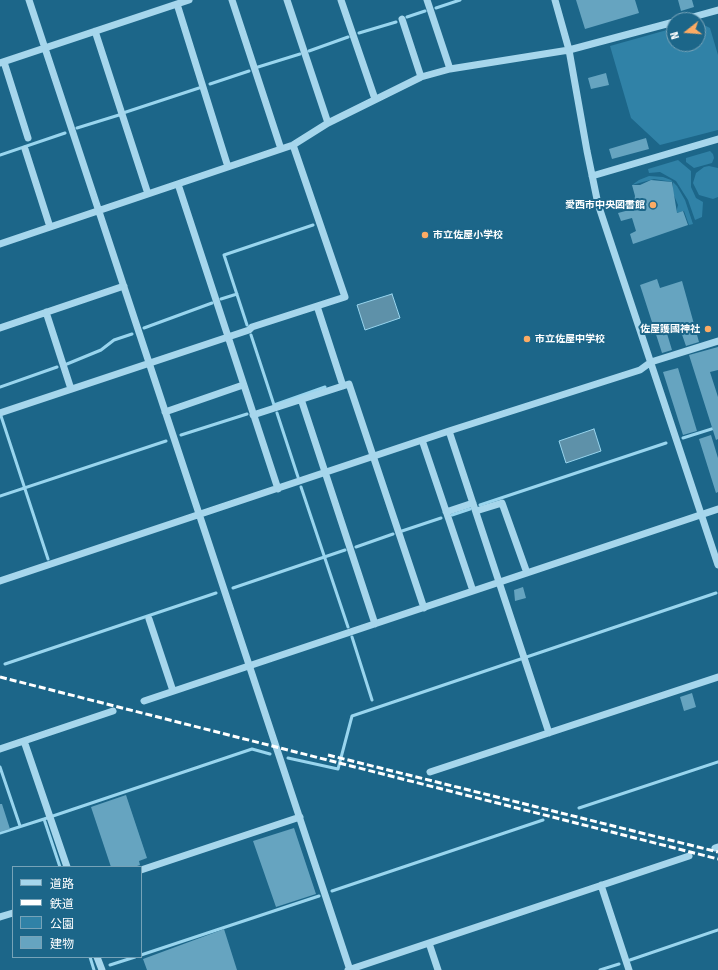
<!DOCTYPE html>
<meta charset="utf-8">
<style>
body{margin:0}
#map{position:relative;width:718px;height:970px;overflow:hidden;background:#1c6689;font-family:"Fira Sans","Noto Sans JP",sans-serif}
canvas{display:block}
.legend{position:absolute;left:12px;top:866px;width:130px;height:92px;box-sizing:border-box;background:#1c6689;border:1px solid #77a3b8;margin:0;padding:5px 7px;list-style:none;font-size:12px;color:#fff}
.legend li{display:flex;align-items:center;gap:8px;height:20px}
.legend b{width:20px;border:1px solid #77a3b8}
.north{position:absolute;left:666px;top:12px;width:40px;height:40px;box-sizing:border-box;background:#1c6689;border:1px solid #77a3b8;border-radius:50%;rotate:253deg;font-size:11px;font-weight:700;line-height:16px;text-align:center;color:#fff}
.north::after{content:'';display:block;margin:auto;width:14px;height:18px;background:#fcab64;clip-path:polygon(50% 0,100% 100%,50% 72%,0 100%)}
</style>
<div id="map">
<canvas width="718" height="970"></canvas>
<ul class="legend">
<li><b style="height:5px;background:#a6d6ec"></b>道路</li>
<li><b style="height:5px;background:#fff"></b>鉄道</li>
<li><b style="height:11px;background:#3082a7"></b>公園</li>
<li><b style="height:11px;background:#66a4c0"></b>建物</li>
</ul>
<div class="north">N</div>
</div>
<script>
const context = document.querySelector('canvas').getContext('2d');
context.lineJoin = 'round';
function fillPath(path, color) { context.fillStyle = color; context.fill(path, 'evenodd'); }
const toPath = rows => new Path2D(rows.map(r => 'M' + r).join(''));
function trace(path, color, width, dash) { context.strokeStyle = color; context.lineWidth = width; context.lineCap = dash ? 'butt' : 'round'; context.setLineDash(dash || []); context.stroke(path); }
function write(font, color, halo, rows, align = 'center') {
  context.font = font + ' "Fira Sans","Noto Sans JP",sans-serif'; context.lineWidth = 4; context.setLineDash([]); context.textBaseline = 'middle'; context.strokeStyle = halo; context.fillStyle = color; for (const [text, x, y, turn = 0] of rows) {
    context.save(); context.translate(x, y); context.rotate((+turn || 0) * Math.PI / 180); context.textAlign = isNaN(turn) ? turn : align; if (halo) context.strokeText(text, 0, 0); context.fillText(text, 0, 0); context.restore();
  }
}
fillPath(toPath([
 [698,22,710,28,718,55,718,130,660,145,631,118,610,46,674,28,674,44,698,44],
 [710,151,713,154,714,158,712,163,694,168,686,162,686,158],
 [678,160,691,171,691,187,696,198,703,202,702,217,695,220,688,200,676,181,660,172,649,173,648,169],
 [709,166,718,168,718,197,713,199,699,195,693,183,696,173,704,167],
 [649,176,663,177,671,180,677,186,685,200,693,224,689,225,684,211,676,213,678,205,673,193,673,182,654,179,632,185,639,180]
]), '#3082a7');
const water = toPath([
 [392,294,400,318,365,330,357,305,392,294],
 [594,429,601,451,566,463,559,441,594,429]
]);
fillPath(water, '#5e91a9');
trace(water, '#99d5ee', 1);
trace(toPath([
 [436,8,460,0],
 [407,17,425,11],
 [359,33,396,22],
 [309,51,348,37],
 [258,67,300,54],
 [210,84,249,71],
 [123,113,199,88],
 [77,128,119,115],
 [0,155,65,133],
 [221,299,237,294],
 [247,325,224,255,313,225],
 [144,328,212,303],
 [251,335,274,405,325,387],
 [67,364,101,350,114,340,132,334],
 [0,387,57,367],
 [277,413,298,477],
 [1,416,48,559],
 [181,435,247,414],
 [683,438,718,427],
 [301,487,348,627],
 [0,496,166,441],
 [480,505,666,443],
 [452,515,470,509],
 [402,531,441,518],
 [356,547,393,534],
 [233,588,345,550],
 [352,637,372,700],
 [5,664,216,593],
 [288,758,338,769,352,716,716,593],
 [0,767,20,826],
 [579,808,718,762],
 [0,833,44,819],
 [60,867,44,819,252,749,270,754],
 [332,891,543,820],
 [141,955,319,896],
 [90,957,94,970],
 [630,960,718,930],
 [110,965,135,957],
 [600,970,619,964]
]), '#99d5ee', 3);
fillPath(toPath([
 [576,0,635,0,639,13,585,29],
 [678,0,692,0,694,7,681,11],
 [606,73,609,85,591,89,588,78],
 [646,138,649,149,612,159,609,149],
 [651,180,672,182,677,213,683,211,688,225,633,244,630,234,636,231,632,218,621,221,618,213,633,209,635,196,632,185,640,185],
 [657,279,660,288,682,281,699,342,686,346,678,323,665,327,672,350,662,353,640,285],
 [718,347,718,370,710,372,718,397,718,439,716,440,689,355],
 [678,368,697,431,683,435,663,372],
 [711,435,718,458,718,492,716,493,699,439],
 [523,587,526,598,515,601,514,590],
 [692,693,696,707,684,711,680,697],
 [126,795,147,858,139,861,140,865,134,867,111,867,91,807],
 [0,804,2,804,10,829,0,832],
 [294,828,316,894,276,907,253,841],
 [224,929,237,970,147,970,143,959]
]), '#66a4c0');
trace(toPath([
 [29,0,350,970],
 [232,0,281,149],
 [287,0,328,123],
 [341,0,375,99],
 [427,0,450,69],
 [555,0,569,50,587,151,598,204,718,565],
 [177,4,228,167],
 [402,19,421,77],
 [682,20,718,10],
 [95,31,148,194],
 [4,62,28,138],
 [0,63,189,0],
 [25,149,50,227],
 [592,176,718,139],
 [178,184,278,489],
 [0,244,293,145,328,123,421,77,450,69,569,50,674,22],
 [317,306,343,386],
 [46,312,71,389],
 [0,328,124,286],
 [301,399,375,624],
 [165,412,243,385],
 [0,413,249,330,252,327,345,297,293,145],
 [253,415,349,384,424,608],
 [449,431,549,733],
 [422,440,473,591],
 [476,511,502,503,527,573],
 [446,512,473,503],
 [0,581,449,431,640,370,651,362,718,341],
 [149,619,173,691],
 [144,701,718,509],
 [24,741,67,867],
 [0,749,113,711],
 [430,772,718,677],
 [715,848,718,847],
 [141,870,300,817],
 [601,885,629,970],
 [0,917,13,913],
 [429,943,438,970],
 [97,957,102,970],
 [348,970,689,856]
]), '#a6d6ec', 7);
trace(toPath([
 [0,677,718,859],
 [328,755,718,852]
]), '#fff', 3, [7, 3]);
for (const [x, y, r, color] of [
 [653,205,4,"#fcab64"],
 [425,235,4,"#fcab64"],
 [708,329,4,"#fcab64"],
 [527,339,4,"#fcab64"]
]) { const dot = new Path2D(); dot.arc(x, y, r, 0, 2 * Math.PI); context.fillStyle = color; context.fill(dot); trace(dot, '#1c6689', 1.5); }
write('bold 10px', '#fff', '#1c6689', [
 ["愛西市中央図書館",645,205],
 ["市立佐屋小学校",433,235,"left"],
 ["佐屋護國神社",700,329],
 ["市立佐屋中学校",535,339,"left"]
], 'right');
</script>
